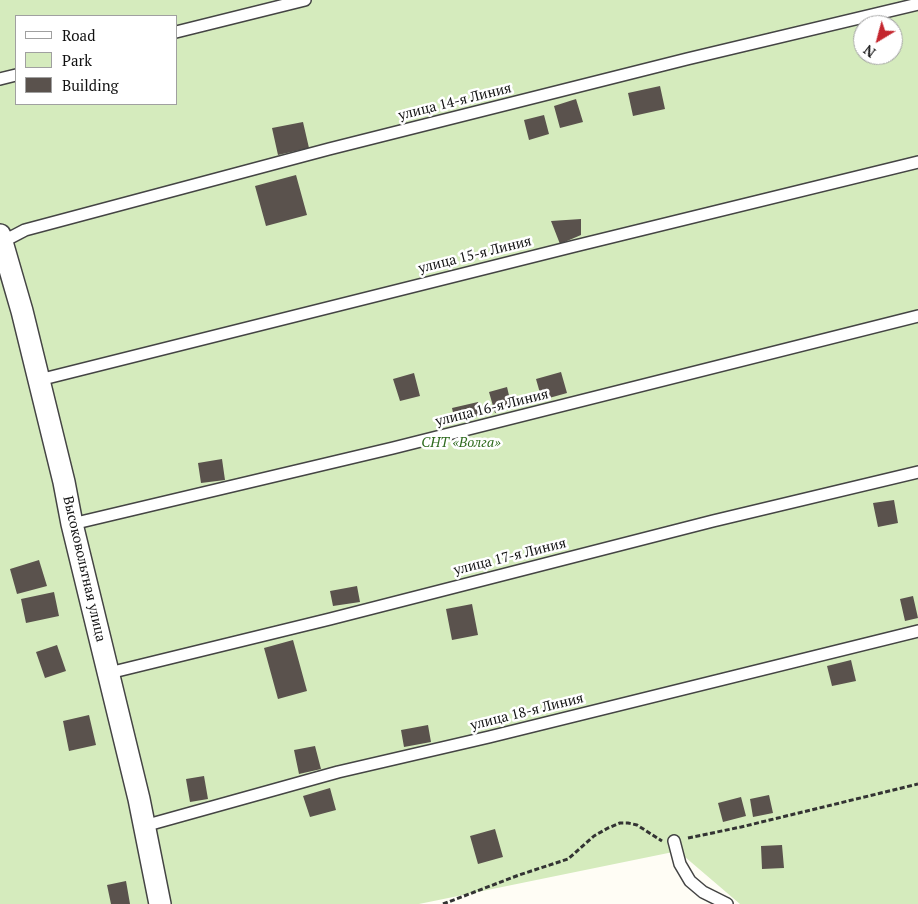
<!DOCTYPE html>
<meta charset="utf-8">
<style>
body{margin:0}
#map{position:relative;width:918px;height:904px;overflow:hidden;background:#fffdf5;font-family:"PT Serif",serif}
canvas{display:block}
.legend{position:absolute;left:15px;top:15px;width:162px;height:90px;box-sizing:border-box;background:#fff;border:1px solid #a0a0a0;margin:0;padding:6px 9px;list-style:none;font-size:15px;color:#111}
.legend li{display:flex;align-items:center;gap:10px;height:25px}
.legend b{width:25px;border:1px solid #a0a0a0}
.north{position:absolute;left:853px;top:15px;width:50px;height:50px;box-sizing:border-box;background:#fff;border:1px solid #a0a0a0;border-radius:50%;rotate:217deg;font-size:14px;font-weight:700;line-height:20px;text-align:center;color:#111}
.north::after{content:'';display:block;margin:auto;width:18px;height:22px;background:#c4262e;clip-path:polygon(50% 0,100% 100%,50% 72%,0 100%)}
</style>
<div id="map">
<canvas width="918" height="904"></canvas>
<ul class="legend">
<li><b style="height:6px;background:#fff"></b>Road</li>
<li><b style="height:14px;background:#d5ebbd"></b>Park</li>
<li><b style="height:14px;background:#5a524d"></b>Building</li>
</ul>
<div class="north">N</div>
</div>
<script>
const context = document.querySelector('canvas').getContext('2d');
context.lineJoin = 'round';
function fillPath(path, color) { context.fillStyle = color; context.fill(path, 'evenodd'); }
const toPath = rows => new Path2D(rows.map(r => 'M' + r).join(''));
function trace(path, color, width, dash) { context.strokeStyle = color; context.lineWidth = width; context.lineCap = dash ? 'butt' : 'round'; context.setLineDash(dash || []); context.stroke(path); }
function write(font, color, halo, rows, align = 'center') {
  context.font = font + ' "PT Serif",serif'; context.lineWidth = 5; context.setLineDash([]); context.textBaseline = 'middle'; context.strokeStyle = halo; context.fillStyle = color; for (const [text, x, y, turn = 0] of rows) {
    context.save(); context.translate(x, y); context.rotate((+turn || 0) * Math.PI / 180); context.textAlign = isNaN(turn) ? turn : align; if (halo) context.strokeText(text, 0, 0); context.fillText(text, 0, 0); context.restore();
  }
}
fillPath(toPath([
 [0,0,918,0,918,904,740,904,678,851,419,904,0,904],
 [16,16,176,16,176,104,16,104],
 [863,25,893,25,893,55,863,55]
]), '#d5ebbd');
fillPath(toPath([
 [660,86,665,109,633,116,628,93],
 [576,99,583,122,560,128,554,106],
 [544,115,549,134,529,140,524,120],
 [303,122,309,148,278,155,272,128],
 [296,175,307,215,266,226,255,186],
 [581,219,581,235,560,244,551,221],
 [561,372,567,393,542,400,536,379],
 [414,373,420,396,400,401,393,379],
 [507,387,512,408,495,413,489,392],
 [478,402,481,415,455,422,452,408],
 [222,459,225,480,201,483,198,463],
 [894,500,898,523,878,527,873,503],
 [39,560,47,586,17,594,10,569],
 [357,586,360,602,333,606,330,591],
 [54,592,59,616,26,623,21,599],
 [913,596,918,618,905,621,900,599],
 [472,604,478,635,452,640,446,609],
 [293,640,307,691,278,699,264,648],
 [57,645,66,671,45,678,36,652],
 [851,660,856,681,832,686,827,666],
 [89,715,96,745,69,751,63,721],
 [428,725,431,742,404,747,401,730],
 [315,746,321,769,299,774,294,750],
 [204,776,208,799,190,802,186,779],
 [330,788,336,810,310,817,303,796],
 [769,795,773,813,753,817,750,799],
 [741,797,746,816,723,822,718,803],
 [495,829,503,857,478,864,470,836],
 [782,845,784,868,762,869,761,846],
 [126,881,130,904,111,904,107,885]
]), '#5a524d');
const lane = toPath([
 [176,32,305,0],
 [0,79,16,75],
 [2,242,25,230,329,149,687,59,918,4],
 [39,380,575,246,918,162],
 [72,524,393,448,918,316],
 [109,673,330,619,713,521,918,472],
 [144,826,338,772,489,737,918,631],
 [674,841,680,864,690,881,703,892,727,904]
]);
const street = toPath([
 [0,235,22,311,64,482,72,524,139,799,160,904]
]);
trace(lane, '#444', 14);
trace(street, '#444', 24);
trace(toPath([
 [688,838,741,827,918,784],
 [443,904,519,875,568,859,594,836,608,828,620,823,628,823,637,825,662,841]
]), '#333', 3, [5, 2.5]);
trace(lane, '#fff', 11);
trace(street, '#fff', 21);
write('14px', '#111', '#fff', [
 ["улица 14-я Линия",455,102,-14],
 ["улица 15-я Линия",475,255,-14],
 ["улица 16-я Линия",492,408,-14],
 ["улица 17-я Линия",510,557,-14],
 ["Высоковольтная улица",84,569,77],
 ["улица 18-я Линия",527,712,-14]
]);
write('italic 14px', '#2f6b1f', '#fff', [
 ["СНТ «Волга»",461,443]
]);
</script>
